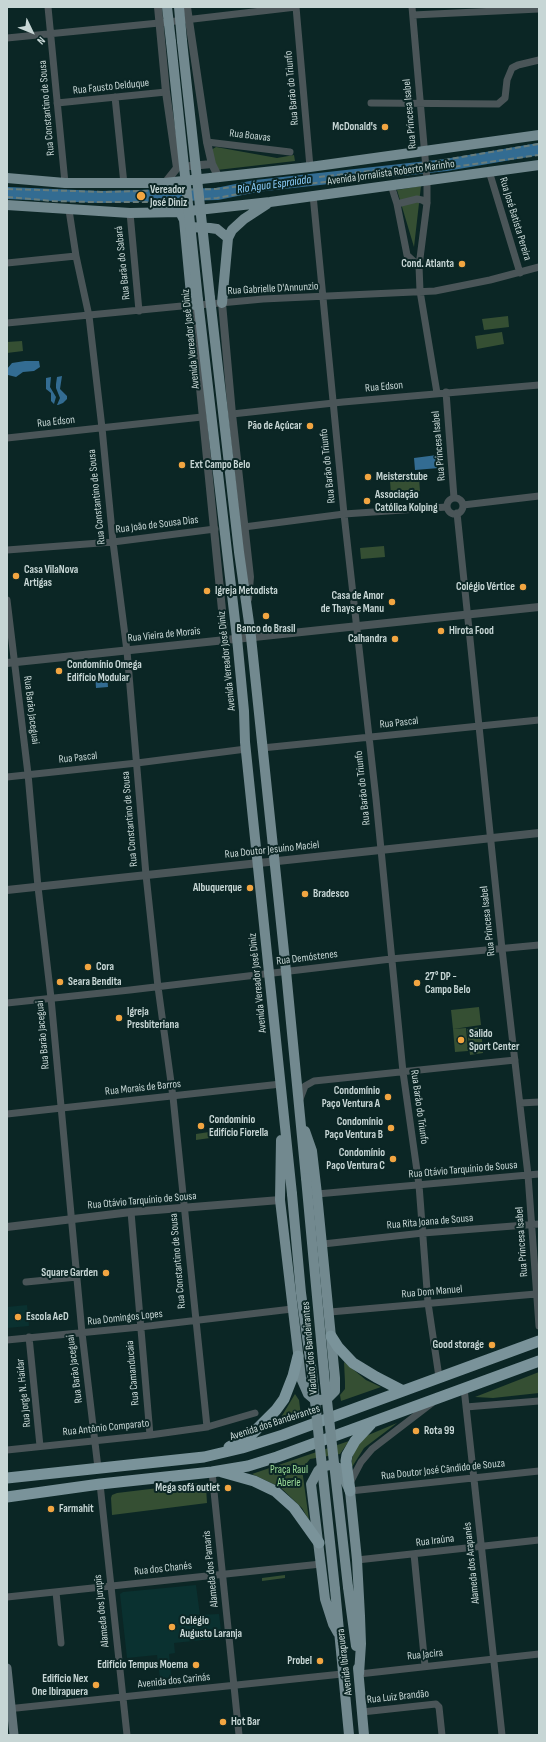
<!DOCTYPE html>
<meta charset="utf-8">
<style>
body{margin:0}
#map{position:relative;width:546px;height:1742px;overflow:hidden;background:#0b2625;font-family:"Sofia Sans Condensed",sans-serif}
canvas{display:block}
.frame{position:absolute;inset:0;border:8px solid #c7d6d5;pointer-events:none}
.north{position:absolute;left:12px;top:12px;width:40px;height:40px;-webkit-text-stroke:3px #0b2625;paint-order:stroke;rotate:133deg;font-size:11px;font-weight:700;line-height:16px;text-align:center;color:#c7d6d5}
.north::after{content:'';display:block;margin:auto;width:14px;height:18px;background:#c7d6d5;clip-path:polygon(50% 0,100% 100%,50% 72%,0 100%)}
</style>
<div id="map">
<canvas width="546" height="1742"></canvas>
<div class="frame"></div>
<div class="north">N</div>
</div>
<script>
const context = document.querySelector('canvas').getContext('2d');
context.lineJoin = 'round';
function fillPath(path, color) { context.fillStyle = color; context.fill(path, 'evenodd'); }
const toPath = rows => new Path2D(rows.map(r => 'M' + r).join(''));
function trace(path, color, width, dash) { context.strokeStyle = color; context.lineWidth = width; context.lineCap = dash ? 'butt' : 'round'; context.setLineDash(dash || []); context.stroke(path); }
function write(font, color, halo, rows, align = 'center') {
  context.font = font + ' "Sofia Sans Condensed",sans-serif'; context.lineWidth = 4; context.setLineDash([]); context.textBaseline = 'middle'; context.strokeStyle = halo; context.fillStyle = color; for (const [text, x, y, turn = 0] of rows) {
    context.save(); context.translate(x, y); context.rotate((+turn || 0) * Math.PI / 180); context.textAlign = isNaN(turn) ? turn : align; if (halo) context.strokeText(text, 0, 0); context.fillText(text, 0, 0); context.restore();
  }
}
fillPath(toPath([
 [27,1305,29,1326,7,1328,7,1307],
 [196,1585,200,1615,219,1614,222,1638,174,1643,175,1653,169,1654,172,1684,161,1686,157,1655,127,1658,120,1594,123,1592]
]), '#0a3130');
fillPath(toPath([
 [216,147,277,158,294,155,295,161,217,170,211,150],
 [421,186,414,247,397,190],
 [508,316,509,327,484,330,482,319],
 [502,332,504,344,477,349,475,336],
 [22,341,23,351,7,353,7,342],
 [419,478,420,491,391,494,390,481],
 [384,546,385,557,361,559,360,548],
 [479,1007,481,1025,453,1029,451,1010],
 [481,1027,483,1053,470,1055,467,1029],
 [466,1028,468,1051,455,1052,453,1029],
 [209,1132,210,1138,196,1140,196,1134],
 [344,1362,366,1380,381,1387,341,1401,340,1395,345,1389,345,1382],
 [539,1372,539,1393,493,1398,475,1397],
 [295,1394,299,1400,301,1416,274,1426,283,1414],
 [397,1423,364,1448,352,1467,352,1459,354,1452,357,1445,366,1436],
 [349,1441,340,1454,310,1459,302,1469,309,1520,302,1508,280,1487,252,1474],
 [200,1483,206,1487,207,1503,112,1515,111,1498,112,1495,117,1493],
 [285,1575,285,1578,262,1581,262,1578]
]), '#354f33');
fillPath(toPath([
 [25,361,39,361,40,367,34,371,23,372,16,377,8,375,7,369,12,363],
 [62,376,60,389,67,396,67,399,63,403,58,405,57,405,60,398,56,388,56,384,57,377],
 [51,377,50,387,56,397,54,404,51,401,51,393,46,389,46,378],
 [437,455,439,468,415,470,414,458],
 [107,673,108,687,96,688,95,674]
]), '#336c92');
trace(toPath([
 [7,193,100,197,217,194,256,186,446,165,539,149]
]), '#336c92', 12);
trace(toPath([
 [48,7,65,183],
 [296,7,310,167],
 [412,7,427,180,427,203,419,266,420,291,437,393],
 [413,15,539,9],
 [7,38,159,23,296,7],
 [115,97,124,184],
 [57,103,166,92],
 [371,103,498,104,505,98,507,80,512,68,518,65,539,60],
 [207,142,290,152],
 [489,171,520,273],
 [391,185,397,204,407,255,419,266],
 [313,195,344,514,376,799,403,1072,419,1185,428,1303,439,1377],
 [397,204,417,199,422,200,427,203],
 [69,210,76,256,89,316,102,428,113,542,127,651,146,875,158,987,173,1097,207,1427],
 [130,213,139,311],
 [7,263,76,256],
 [199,305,263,299,435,291,490,280,539,267],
 [7,323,192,305],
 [446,392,454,498],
 [232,414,343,402,539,385],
 [7,438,202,417],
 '447 506a8 8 0 1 1 16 0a8 8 0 1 1-16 0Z',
 [463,505,539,496],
 [457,513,502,949,528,1175,539,1326],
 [244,527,344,514,447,507],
 [7,550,113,542,215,529],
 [7,600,28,774,38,887,51,998,82,1333,98,1468],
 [262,748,539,720],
 [7,777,137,763,246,749],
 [7,1003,130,990,391,959,539,945],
 [300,1099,305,1086,314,1081,515,1060],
 [520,1103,539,1102],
 [7,1114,281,1084],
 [317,1194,539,1174],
 [131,1212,150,1435],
 [323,1244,423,1233,539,1224],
 [26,1282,77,1277],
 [330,1312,536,1294],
 [29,1337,40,1446],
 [7,1340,140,1327,292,1309],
 [464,1388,502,1735],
 [466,1407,539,1401],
 [7,1450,150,1435,207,1427,255,1413],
 [212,1472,239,1735],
 [350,1483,361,1462,372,1449,432,1403],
 [100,1484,127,1735],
 [350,1491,539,1471],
 [414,1554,425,1666],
 [357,1560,539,1540],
 [56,1592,61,1643],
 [7,1597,321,1564],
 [359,1674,539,1654],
 [7,1709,342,1674],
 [362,1712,436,1704,439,1707,442,1735]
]), '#4a5558', 7);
trace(toPath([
 [158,7,166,92,177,168,165,183],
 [187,7,207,142,212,164,219,178],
 [190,166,212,164],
 [222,303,232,414,250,577,248,599],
 [198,305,192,305,193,317,225,640],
 [7,663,539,607],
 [7,890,539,833],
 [7,1227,131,1212,280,1200]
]), '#4a5558', 8);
trace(toPath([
 [7,1668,14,1735]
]), '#617277', 9);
trace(toPath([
 [167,7,171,42],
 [179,7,182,41],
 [7,178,65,183,165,183,310,167,539,135],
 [7,205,130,213,180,212,270,202,539,165],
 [180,212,184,220,192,305],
 [185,231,189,227,210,228,217,229,228,238],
 [210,298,239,552,251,637,286,971,306,1178],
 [198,300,237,638,244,711,245,742,292,1194],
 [222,303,228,238,232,230,244,219,267,204],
 [281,1140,280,1200,301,1378,308,1394,315,1400,320,1400,327,1399,335,1391,335,1378,317,1194,312,1151,305,1131],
 [348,1587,356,1646],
 [335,1589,349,1735],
 [338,1633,333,1624,325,1599,311,1484,318,1471,322,1467,330,1465,339,1468,350,1491,357,1560,360,1616,361,1644,359,1674],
 [358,1668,364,1735]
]), '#72898f', 10);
trace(toPath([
 [331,1336,338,1347,353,1363,376,1377,403,1391],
 [229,1447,252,1434,276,1410,284,1399,293,1376,298,1356],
 [222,1472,254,1481,275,1491,294,1508,319,1543],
 [7,1478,204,1457,242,1448,283,1435,539,1341],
 [350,1491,346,1461,347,1455,355,1441,371,1424],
 [7,1497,100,1484,212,1472,248,1466,277,1457,539,1361]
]), '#7a939a', 11);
trace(toPath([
 [319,177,403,167,539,144],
 [7,189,105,192,216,189,260,184],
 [7,197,53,201,91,202,163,202,217,198,270,188,417,172,539,155]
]), '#687d7c', 2, [6, 3]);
trace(toPath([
 [182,41,210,298],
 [171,42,198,300],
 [306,1178,325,1383,348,1587],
 [292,1194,301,1293,312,1373,335,1589]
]), '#72898f', 10);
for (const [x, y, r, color] of [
 [385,127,4,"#f2a541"],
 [141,196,5,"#f2a541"],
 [462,264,4,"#f2a541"],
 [310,426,4,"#f2a541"],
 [182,465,4,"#f2a541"],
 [368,477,4,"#f2a541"],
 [367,501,4,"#f2a541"],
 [16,576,4,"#f2a541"],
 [523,587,4,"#f2a541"],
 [207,591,4,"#f2a541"],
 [392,602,4,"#f2a541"],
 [266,616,4,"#f2a541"],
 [441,631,4,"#f2a541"],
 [395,639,4,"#f2a541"],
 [59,671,4,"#f2a541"],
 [250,888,4,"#f2a541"],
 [305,894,4,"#f2a541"],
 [88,967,4,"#f2a541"],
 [60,982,4,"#f2a541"],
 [417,983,4,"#f2a541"],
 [119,1018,4,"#f2a541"],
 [461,1040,4,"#f2a541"],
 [388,1097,4,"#f2a541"],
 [201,1126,4,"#f2a541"],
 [391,1128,4,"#f2a541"],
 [393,1159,4,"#f2a541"],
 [106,1273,4,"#f2a541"],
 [18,1317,4,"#f2a541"],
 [492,1345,4,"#f2a541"],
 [416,1431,4,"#f2a541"],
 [228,1488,4,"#f2a541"],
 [51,1509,4,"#f2a541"],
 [172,1627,4,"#f2a541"],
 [320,1661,4,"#f2a541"],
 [196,1665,4,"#f2a541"],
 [96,1685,4,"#f2a541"],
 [223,1722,4,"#f2a541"]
]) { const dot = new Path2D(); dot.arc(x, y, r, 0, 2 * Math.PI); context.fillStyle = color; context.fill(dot); trace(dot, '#0b2625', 1.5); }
write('11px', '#c7d6d5', '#0b2625', [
 ["Rua Fausto Delduque",111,87,-6],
 ["Rua Barão do Triunfo",292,88,-95],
 ["Rua Constantino de Sousa",47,108,-95],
 ["Rua Princesa Isabel",410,114,-95],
 ["Rua Boavas",250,136,7],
 ["Avenida Jornalista Roberto Marinho",391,173,-8],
 ["Rua José Batista Pereira",515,219,73],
 ["Rua Barão do Sabará",123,263,-96],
 ["Rua Gabrielle D'Annunzio",273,289,-3],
 ["Avenida Vereador José Diniz",191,339,-96],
 ["Rua Edson",384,387,-5],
 ["Rua Edson",56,422,-6],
 ["Rua Princesa Isabel",439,446,-95],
 ["Rua Barão do Triunfo",328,466,-96],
 ["Rua Constantino de Sousa",97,497,-96],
 ["Rua João de Sousa Dias",157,525,-7],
 ["Rua Vieira de Morais",164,635,-6],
 ["Avenida Vereador José Diniz",227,661,-96],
 ["Rua Barão Jaceguai",31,710,83],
 ["Rua Pascal",399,723,-6],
 ["Rua Pascal",78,758,-6],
 ["Rua Barão do Triunfo",363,788,-96],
 ["Rua Constantino de Sousa",130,819,-95],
 ["Rua Doutor Jesuíno Maciel",272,850,-6],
 ["Rua Princesa Isabel",488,921,-96],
 ["Rua Demóstenes",307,958,-7],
 ["Avenida Vereador José Diniz",258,983,-96],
 ["Rua Barão Jaceguai",43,1035,-95],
 ["Rua Morais de Barros",143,1088,-6],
 ["Rua Barão do Triunfo",419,1107,82],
 ["Rua Otávio Tarquínio de Sousa",463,1170,-5],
 ["Rua Otávio Tarquínio de Sousa",142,1201,-5],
 ["Rua Rita Joana de Sousa",430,1222,-5],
 ["Rua Princesa Isabel",522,1242,-94],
 ["Rua Constantino de Sousa",178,1261,-95],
 ["Rua Dom Manuel",432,1292,-5],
 ["Rua Domingos Lopes",125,1318,-6],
 ["Viaduto dos Bandeirantes",310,1348,-95],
 ["Rua Barão Jaceguai",75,1369,-97],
 ["Rua Camanducaia",133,1373,-95],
 ["Rua Jorge N. Haidar",24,1393,-96],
 ["Avenida dos Bandeirantes",275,1423,-18],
 ["Rua Antônio Comparato",106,1428,-6],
 ["Rua Doutor José Cândido de Souza",443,1470,-6],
 ["Rua Iraúna",435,1541,-7],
 ["Alameda dos Arapanés",472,1563,-96],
 ["Rua dos Chanés",163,1569,-6],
 ["Alameda dos Pamaris",211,1569,-96],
 ["Alameda dos Jurupis",102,1611,-96],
 ["Rua Jacira",425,1655,-6],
 ["Avenida Ibirapuera",345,1662,-97],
 ["Avenida dos Carinás",174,1681,-6],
 ["Rua Luiz Brandão",398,1697,-6]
]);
write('bold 11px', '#c7d6d5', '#0b2625', [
 ["McDonald's",377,127,"right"],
 ["Vereador",150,190],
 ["José Diniz",150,203],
 ["Cond. Atlanta",454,264,"right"],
 ["Pão de Açúcar",302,426,"right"],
 ["Ext Campo Belo",190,465],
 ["Meisterstube",376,477],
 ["Associação",375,495],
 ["Católica Kolping",375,508],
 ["Casa VilaNova",24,570],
 ["Artigas",24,583],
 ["Colégio Vértice",515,587,"right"],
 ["Igreja Metodista",215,591],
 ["Casa de Amor",384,596,"right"],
 ["de Thays e Manu",384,609,"right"],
 ["Banco do Brasil",266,629,"center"],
 ["Hirota Food",449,631],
 ["Calhandra",387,639,"right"],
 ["Condomínio Omega",67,665],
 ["Edifício Modular",67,678],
 ["Albuquerque",242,888,"right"],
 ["Bradesco",313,894],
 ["Cora",96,967],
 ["27° DP -",425,977],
 ["Campo Belo",425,990],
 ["Seara Bendita",68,982],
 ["Igreja",127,1012],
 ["Presbiteriana",127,1025],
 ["Salido",469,1034],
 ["Sport Center",469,1047],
 ["Condomínio",380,1091,"right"],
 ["Paço Ventura A",380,1104,"right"],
 ["Condomínio",209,1120],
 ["Edifício Fiorella",209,1133],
 ["Condomínio",383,1122,"right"],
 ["Paço Ventura B",383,1135,"right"],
 ["Condomínio",385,1153,"right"],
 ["Paço Ventura C",385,1166,"right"],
 ["Square Garden",98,1273,"right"],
 ["Escola AeD",26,1317],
 ["Good storage",484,1345,"right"],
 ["Rota 99",424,1431],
 ["Mega sofá outlet",220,1488,"right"],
 ["Farmahit",59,1509],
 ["Colégio",180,1621],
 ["Augusto Laranja",180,1634],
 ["Probel",312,1661,"right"],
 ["Edifício Tempus Moema",188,1665,"right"],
 ["Edifício Nex",88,1679,"right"],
 ["One Ibirapuera",88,1692,"right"],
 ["Hot Bar",231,1722]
], 'left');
write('11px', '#9cdd97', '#0b2625', [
 ["Praça Raul",289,1470],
 ["Aberle",289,1483]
]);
write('italic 12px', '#8ecefd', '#0b2625', [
 ["Rio Água Espraiada",274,185,-8]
]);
</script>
